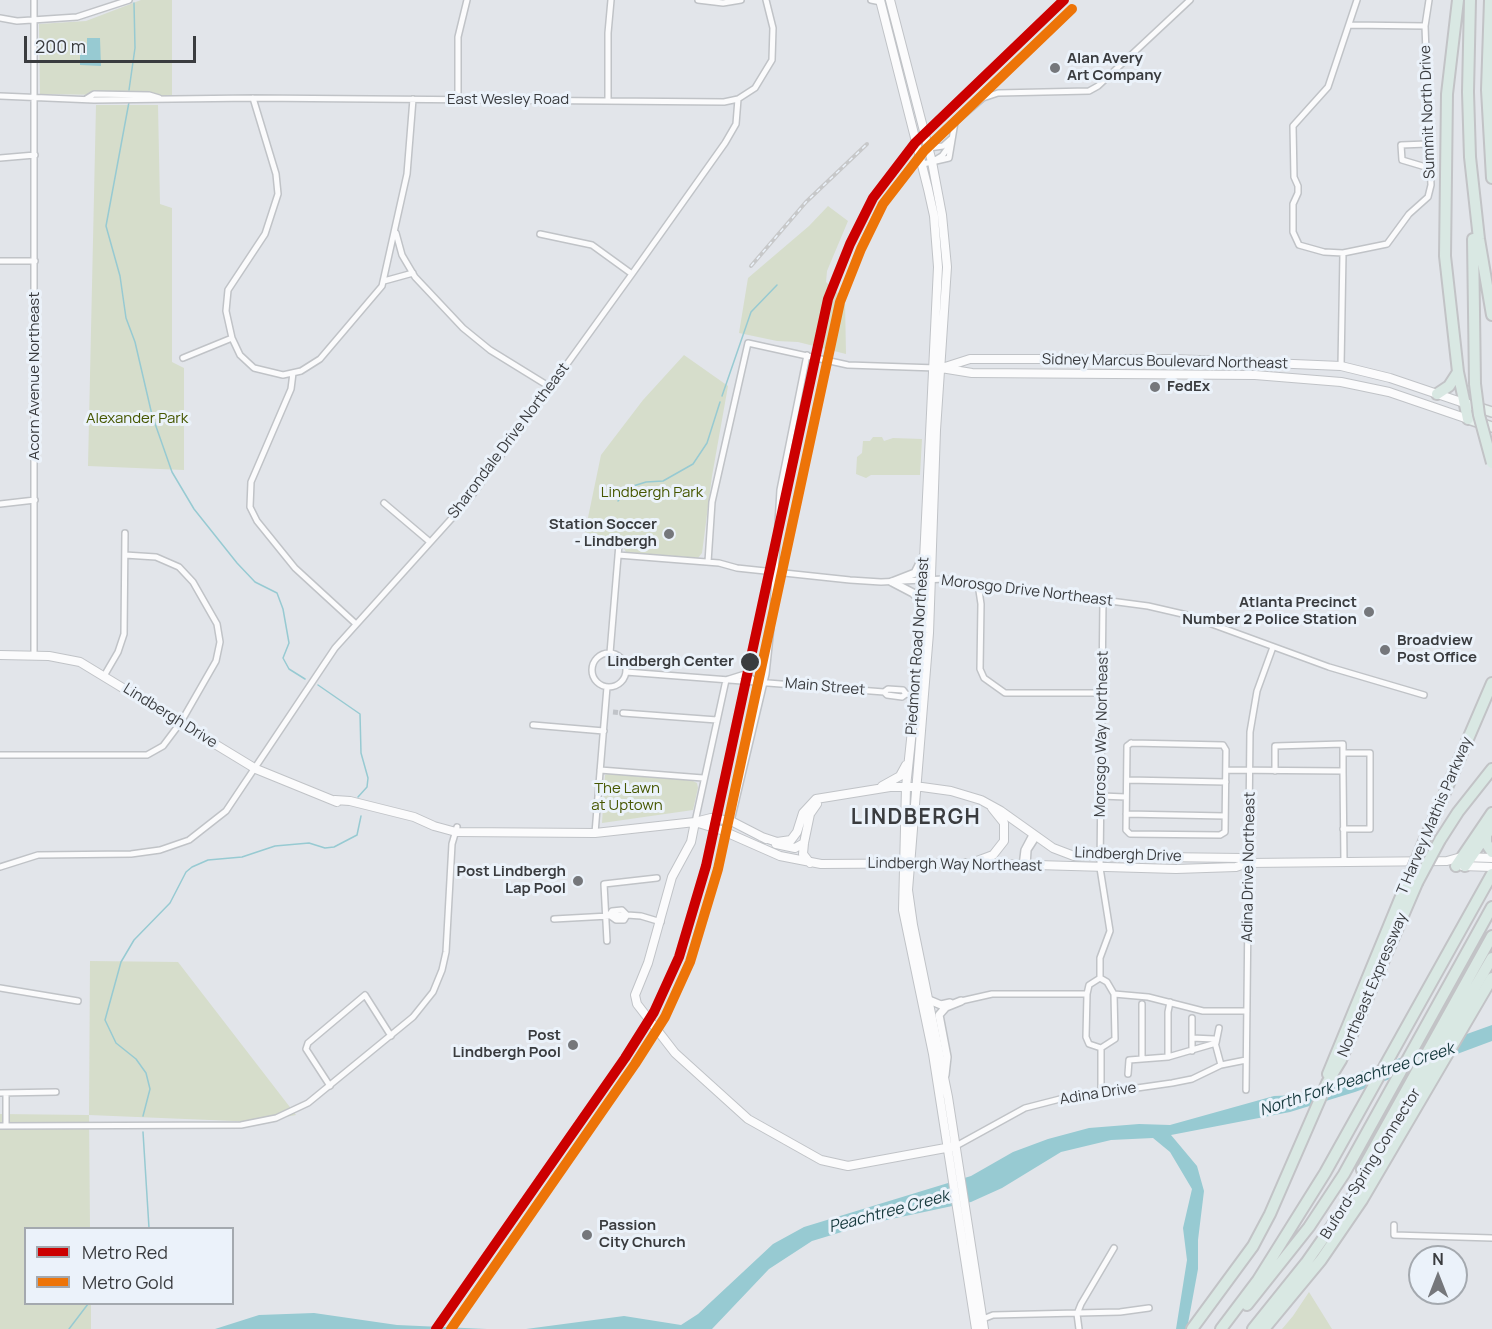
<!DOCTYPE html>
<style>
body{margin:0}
#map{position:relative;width:1492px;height:1329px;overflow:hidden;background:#e2e5ea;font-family:Manrope,sans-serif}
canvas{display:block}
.legend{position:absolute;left:24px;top:1227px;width:210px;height:78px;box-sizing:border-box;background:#ebf2fa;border:2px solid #a4a9af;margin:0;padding:8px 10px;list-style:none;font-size:18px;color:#3a3c3f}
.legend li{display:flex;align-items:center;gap:12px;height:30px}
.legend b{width:30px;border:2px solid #a4a9af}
.north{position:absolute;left:1408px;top:1245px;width:60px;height:60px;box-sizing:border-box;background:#ebf2fa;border:2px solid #a4a9af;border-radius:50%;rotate:0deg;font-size:16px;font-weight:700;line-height:24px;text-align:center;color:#3a3c3f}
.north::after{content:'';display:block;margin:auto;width:21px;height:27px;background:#75777b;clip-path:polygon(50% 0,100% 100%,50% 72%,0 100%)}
.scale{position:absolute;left:24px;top:36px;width:172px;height:27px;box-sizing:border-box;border:3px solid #3a3c3f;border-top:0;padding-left:8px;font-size:18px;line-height:21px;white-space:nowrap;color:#3a3c3f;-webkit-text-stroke:4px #ebf2fa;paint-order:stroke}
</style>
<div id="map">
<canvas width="1492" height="1329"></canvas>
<ul class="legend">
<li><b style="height:8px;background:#c00"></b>Metro Red</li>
<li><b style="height:8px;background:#ed7408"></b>Metro Gold</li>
</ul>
<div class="north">N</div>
<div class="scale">200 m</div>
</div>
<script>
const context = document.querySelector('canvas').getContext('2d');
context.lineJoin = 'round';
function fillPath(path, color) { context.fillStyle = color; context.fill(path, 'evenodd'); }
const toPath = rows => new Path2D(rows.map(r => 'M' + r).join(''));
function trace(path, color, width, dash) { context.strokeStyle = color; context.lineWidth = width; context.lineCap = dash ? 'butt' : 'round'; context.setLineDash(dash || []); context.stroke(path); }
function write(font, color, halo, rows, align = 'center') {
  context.font = font + ' Manrope,sans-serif'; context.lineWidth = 6; context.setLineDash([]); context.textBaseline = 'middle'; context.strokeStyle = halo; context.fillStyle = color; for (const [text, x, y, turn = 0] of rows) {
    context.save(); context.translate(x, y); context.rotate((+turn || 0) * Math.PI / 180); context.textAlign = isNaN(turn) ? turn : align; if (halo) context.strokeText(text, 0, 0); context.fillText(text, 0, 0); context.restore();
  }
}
fillPath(toPath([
 [141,0,172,0,172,96,40,94,39,24,86,21],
 [96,105,158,105,160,204,172,208,172,362,184,368,184,470,88,466],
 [828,206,848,221,827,271,826,282,845,300,846,354,798,342,777,341,739,333,748,278,809,226],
 [684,355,728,386,712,476,702,553,698,558,626,552,622,545,611,544,605,537,585,532,601,455,643,400],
 [873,437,882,437,884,441,893,438,922,439,920,475,871,475,866,478,856,474,857,457,862,453,863,441,870,441],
 [611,773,691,780,697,783,698,788,693,810,602,823,605,775],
 [90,961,178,962,296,1115,258,1122,89,1115,90,1228,26,1228,26,1304,91,1304,91,1329,0,1329,0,1114,89,1115],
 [1309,1292,1332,1329,1282,1329,1293,1316]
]), '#d6ddcb');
fillPath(toPath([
 [87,38,100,38,101,66,80,65,80,53,87,53],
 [1492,1025,1492,1041,1355,1092,1290,1112,1171,1135,1197,1166,1204,1191,1198,1240,1198,1269,1187,1329,1176,1329,1187,1260,1183,1228,1192,1189,1170,1152,1153,1138,1111,1140,1061,1152,1002,1188,971,1202,868,1224,812,1241,769,1269,712,1329,526,1329,624,1316,681,1325,698,1314,773,1244,804,1227,971,1176,1013,1152,1048,1139,1089,1128,1139,1124,1170,1125,1274,1096,1297,1095],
 [314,1313,397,1325,487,1329,215,1329,259,1315]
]), '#97cad2');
trace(toPath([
 [129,90,135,48,134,3],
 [129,102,106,226,120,276,126,318,135,342,152,415,172,472,194,509,237,563,255,582,277,593,283,609,289,643,283,658,289,669,305,679],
 [722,396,751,312,777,285],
 [618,501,630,487,646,482,663,481,693,464,707,443,720,402],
 [318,685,360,714,361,753,368,778,367,787,358,797],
 [143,1116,150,1089,146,1073,136,1059,116,1043,105,1020,121,962,134,940,170,903,186,872,192,867,208,860,242,857,275,846,309,843,325,848,334,847,357,835,361,816],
 [143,1132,149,1228],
 [69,1329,88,1304]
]), '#97cad2', 1.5);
trace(toPath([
 [771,627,773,609],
 [613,712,623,713]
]), '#c0c3c8', 5, [5, 2.5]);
const minor = toPath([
 [34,0,34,655],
 [698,0,723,3,741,0],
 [871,0,881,2],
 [1357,0,1328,87,1293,126,1294,177,1298,186,1298,193,1293,204,1293,232,1299,245,1324,252,1343,253,1387,244,1409,214,1428,197,1431,185,1425,26,1429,0],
 [0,18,17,21,77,17,129,0],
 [1350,25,1425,26],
 [0,96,94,100,253,98,724,102,738,99,755,88,772,60,773,28,766,0],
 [253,98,276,174,278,194,265,234,228,290,226,311,232,338,240,355,254,368,283,375,301,371,320,359,382,286,407,174,413,99],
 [86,99,94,94,149,95,159,98],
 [458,100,458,37,467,0],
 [608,101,608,33,611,0],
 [1427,144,1401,145,1402,160,1429,168],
 [929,148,943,146,952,138],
 [0,158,35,155],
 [932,162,942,156,950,145],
 [923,164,949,158,955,122,983,98,998,93,1089,91,1098,86,1190,0],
 [396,233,402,255,415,277,463,328,490,350,550,387],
 [540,234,592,245,632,274],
 [0,261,35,261],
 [384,281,413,273],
 [183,358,232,338],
 [1341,366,1343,253],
 [293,373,291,389,251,482,250,507,257,521,295,568,356,624],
 [384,503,430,542],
 [0,504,35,500],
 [618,555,719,563,737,568,850,580,881,582,944,579,1148,606,1187,615,1329,667,1424,695],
 [708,562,712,502,748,343,848,365,936,368],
 [978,584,981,604,980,669,984,678,1005,693,1102,693],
 [773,609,780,490,807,355],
 [610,653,619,544],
 '592 670a17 17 0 1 1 34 0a17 17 0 1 1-34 0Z',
 [626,672,884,692,887,695,902,697,906,694,916,695],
 [104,676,118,652,124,634,125,533],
 [726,680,745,674,755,681],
 [884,692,888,689,903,690,906,694],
 [623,713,717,720],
 [533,725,604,731],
 [1131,743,1223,745,1226,750,1225,832,1220,835,1130,834,1126,830,1127,746,1131,743],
 [1343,753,1370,753,1370,829,1343,829],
 [0,755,147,755,163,746,181,722,216,661,220,642,217,624,193,582,179,567,156,557,125,555],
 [600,770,703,778],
 [1226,770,1343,771,1344,862],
 [1275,771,1275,746,1343,744,1343,771],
 [1127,780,1226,782],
 [1101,796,1126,797],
 [1126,814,1225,816],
 [731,821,766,674,771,627],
 [695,822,726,680],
 [595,833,607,687],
 [1022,866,1024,850,1033,833],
 [1027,866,1028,850,1037,836],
 [0,867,38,855,131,854,160,850,189,840,226,811,335,648,471,497,632,274,725,143,736,124,738,99],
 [609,915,616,920,624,920,627,915],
 [609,915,612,911,622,910,627,915],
 [554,919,627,915,641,916,661,922],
 [607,941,604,884,657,878],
 [1100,978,1100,958,1110,931,1100,868,1103,600],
 [1100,978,1107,982,1114,994,1115,1039,1101,1048,1089,1044,1086,1037,1087,994,1089,985,1100,978],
 [0,988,78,1001],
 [1114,994,1148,997,1203,1011,1247,1011],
 [961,1001,992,994,1087,994],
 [1142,1004,1142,1059,1168,1057,1168,1012,1170,1002],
 [1192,1038,1214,1039,1221,1065],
 [1101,1048,1101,1093],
 [1192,1051,1192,1018],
 [1168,1057,1216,1043,1219,1028],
 [1128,1074,1129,1060,1142,1059],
 [330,1086,306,1049,308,1043,365,995,391,1036],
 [1246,1090,1250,732,1257,691,1273,647],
 [0,1093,56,1092],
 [0,1126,241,1125,276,1118,308,1103,413,1017,433,992,442,970,446,952,452,844,457,827],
 [6,1126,6,1093],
 [956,1146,1025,1108,1060,1099,1172,1083,1192,1079,1221,1065,1246,1060],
 [1394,1225,1394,1235,1492,1238],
 [983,1319,993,1315,1120,1312,1149,1308],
 [1079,1329,1077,1314,1081,1304,1114,1248]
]);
const tertiary = toPath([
 [892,582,915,573,923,557],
 [892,582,913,593,921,601],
 [929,1000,941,1005,950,1003],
 [945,1075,947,1057,939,1015,946,1007,961,1001]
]);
const secondary = toPath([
 [880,0,928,189,934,216,938,267,919,664,906,787,903,910,933,1054,976,1329],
 [890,0,932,162,942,215,947,267,936,430,929,633,908,890,913,925,948,1097,984,1329],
 [945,367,970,359,1175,359,1341,366,1390,378,1464,403],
 [941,368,972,373,1255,375,1341,382,1389,392,1468,419],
 [0,655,49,656,80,662,256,769,337,802],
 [882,786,900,776,906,765],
 [335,800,350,801,414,817,434,826,456,832,595,833,695,822,711,818,731,821,766,839],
 [695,822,721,830,780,856,821,864,967,863,1176,869,1236,867,1248,863,1447,861,1461,857,1492,858],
 [695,822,691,842,672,877,648,963,635,995,637,1004,675,1053,748,1119,821,1160,848,1166,951,1147],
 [762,837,777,842,791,840,797,832,803,813,816,799,890,787,922,787,951,791,981,800,1001,811,1053,848,1074,856,1242,858,1248,863],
 [776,844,795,848,804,843],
 [977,861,993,855,1004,841,1004,823,992,808],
 [810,863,803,854,804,843,810,814,817,804],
 [1462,866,1492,867]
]);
const primary = toPath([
 [1464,403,1492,412],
 [1468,419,1492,427]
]);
const motorway = toPath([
 [1458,0,1447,94,1445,256,1458,372,1468,419],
 [1470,0,1468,92,1470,157,1479,239,1492,315],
 [1490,0,1487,90,1492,178],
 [1473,239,1475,384],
 [1437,394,1449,386,1458,372],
 [1486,834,1486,843,1492,852],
 [1425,839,1492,683],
 [1440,840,1458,812,1492,769],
 [1456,866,1492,813],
 [1465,866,1492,826],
 [1328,1074,1407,882],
 [1362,1170,1492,936],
 [1247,1305,1309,1227,1344,1174,1492,907],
 [1192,1329,1253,1246,1270,1214,1327,1083,1341,1060,1417,883],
 [1221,1329,1258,1280,1325,1173,1492,874],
 [1253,1329,1306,1263,1355,1193,1492,958],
 [1264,1329,1321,1260,1362,1200,1492,978]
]);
trace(minor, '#c0c3c7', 8);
trace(tertiary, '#c0c3c7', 10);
trace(secondary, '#c0c3c7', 10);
trace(primary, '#c2c3c6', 12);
trace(motorway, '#c2c3c6', 14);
trace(minor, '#fbfbfc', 5);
trace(tertiary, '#fbfbfc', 7);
trace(secondary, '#fbfbfc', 8);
trace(primary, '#e6f0ed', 9);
trace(motorway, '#d9e8e3', 10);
const rail = toPath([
 [751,266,806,202,867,144]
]);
trace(rail, '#c7c8c9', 4);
trace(rail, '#ebf2fa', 1.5, [4.5]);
const motorwayBridge = toPath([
 [1475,384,1479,415,1492,463],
 [1407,882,1425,839],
 [1417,883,1440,840]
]);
trace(motorwayBridge, '#c2c3c6', 14, []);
trace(motorwayBridge, '#d9e8e3', 10);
trace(toPath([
 [436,1329,625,1058,654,1012,679,957,706,866,828,299,850,244,873,198,915,143,1064,0]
]), '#c00', 10);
trace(toPath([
 [451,1329,635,1064,665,1017,690,962,718,869,840,302,861,249,883,204,924,151,1072,9]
]), '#ed7408', 10);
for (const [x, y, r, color] of [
 [1055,68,6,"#75777b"],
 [1155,387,6,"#75777b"],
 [669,534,6,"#75777b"],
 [1369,612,6,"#75777b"],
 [1385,650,6,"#75777b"],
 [750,662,10,"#3a3c3f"],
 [578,881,6,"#75777b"],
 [573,1045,6,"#75777b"],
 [587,1235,6,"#75777b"]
]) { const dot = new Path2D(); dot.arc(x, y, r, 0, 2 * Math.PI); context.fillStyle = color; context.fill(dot); trace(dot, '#ebf2fa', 2); }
write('bold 15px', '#3a3c3f', '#ebf2fa', [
 ["Alan Avery",1067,59],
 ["Art Company",1067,76],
 ["FedEx",1167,387],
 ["Station Soccer",657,525,"right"],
 ["- Lindbergh",657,542,"right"],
 ["Atlanta Precinct",1357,603,"right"],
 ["Number 2 Police Station",1357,620,"right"],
 ["Broadview",1397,641],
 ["Post Office",1397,658],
 ["Post Lindbergh",566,872,"right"],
 ["Lap Pool",566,889,"right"],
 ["Post",561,1036,"right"],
 ["Lindbergh Pool",561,1053,"right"],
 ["Passion",599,1226],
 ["City Church",599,1243]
], 'left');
write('15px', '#3a3c3f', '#ebf2fa', [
 ["East Wesley Road",508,100],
 ["Summit North Drive",1428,112,-92],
 ["Sidney Marcus Boulevard Northeast",1165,362,1],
 ["Acorn Avenue Northeast",35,376,-90],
 ["Sharondale Drive Northeast",509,441,-53],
 ["Morosgo Drive Northeast",1027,591,7],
 ["Piedmont Road Northeast",918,646,-86],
 ["Main Street",825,687,5],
 ["Lindbergh Drive",170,716,32],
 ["Morosgo Way Northeast",1102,734,-89],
 ["T Harvey Mathis Parkway",1435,816,-67],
 ["Lindbergh Drive",1128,855,2],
 ["Lindbergh Way Northeast",955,865,1],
 ["Adina Drive Northeast",1249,867,-89],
 ["Northeast Expressway",1373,985,-67],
 ["Adina Drive",1098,1094,-9],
 ["Buford-Spring Connector",1371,1164,-58]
]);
write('15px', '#465701', '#ebf2fa', [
 ["Alexander Park",137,419],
 ["Lindbergh Park",652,493],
 ["The Lawn",627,789],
 ["at Uptown",627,806]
]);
write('bold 15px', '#3a3c3f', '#ebf2fa', [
 ["Lindbergh Center",734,662]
], 'right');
write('italic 16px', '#15383c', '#ebf2fa', [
 ["North Fork Peachtree Creek",1357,1080,-18],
 ["Peachtree Creek",889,1212,-15]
]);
context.letterSpacing = '1.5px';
write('bold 21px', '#3a3c3f', '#ebf2fa', [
 ["LINDBERGH",916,818]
]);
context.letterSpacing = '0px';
</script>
